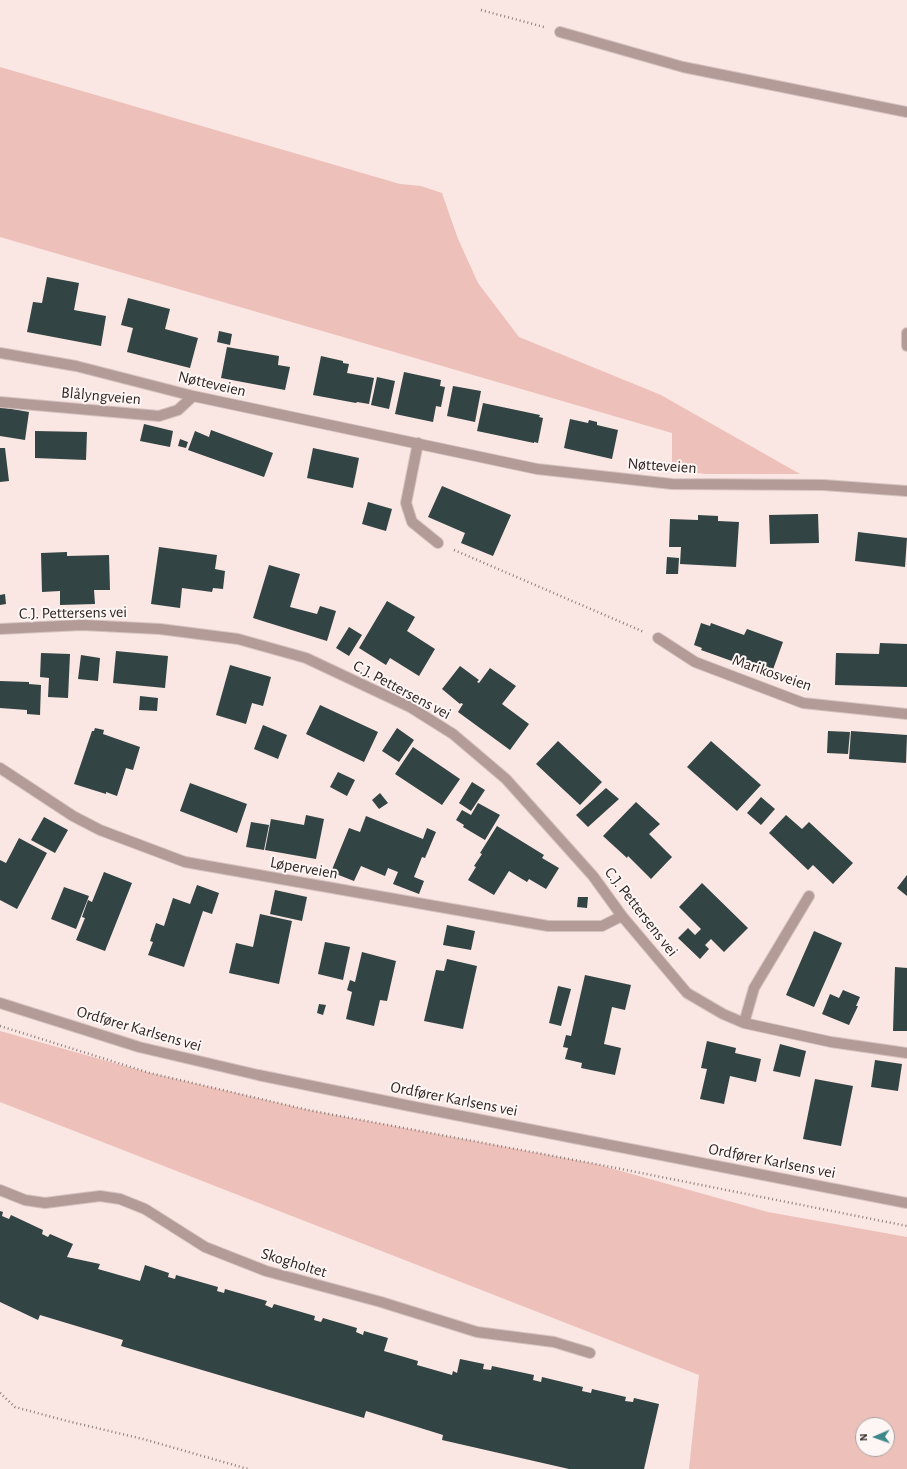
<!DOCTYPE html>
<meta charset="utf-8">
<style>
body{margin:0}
#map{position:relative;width:907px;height:1469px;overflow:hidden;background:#fae6e2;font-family:"Alegreya Sans",sans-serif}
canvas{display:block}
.north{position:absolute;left:855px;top:1417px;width:40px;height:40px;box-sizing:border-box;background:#fef6f4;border:1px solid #aaa3a1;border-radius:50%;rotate:268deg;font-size:11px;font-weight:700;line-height:16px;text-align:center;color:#2d2624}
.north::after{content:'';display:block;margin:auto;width:14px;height:18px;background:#3f878a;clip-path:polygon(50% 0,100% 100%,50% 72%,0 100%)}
</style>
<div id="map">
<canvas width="907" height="1469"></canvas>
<div class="north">N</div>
</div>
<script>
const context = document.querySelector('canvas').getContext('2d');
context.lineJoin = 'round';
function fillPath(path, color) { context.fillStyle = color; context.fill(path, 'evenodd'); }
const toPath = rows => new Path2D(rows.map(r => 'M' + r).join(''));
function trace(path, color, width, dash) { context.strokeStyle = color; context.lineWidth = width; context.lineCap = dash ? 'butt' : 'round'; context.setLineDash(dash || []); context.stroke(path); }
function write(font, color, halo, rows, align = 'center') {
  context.font = font + ' "Alegreya Sans",sans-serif'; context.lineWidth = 4; context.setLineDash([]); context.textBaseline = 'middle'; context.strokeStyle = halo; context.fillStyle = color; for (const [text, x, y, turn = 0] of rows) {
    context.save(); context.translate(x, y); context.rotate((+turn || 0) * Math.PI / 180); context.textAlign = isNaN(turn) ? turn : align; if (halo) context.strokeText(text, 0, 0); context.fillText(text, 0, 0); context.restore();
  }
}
fillPath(toPath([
 [0,67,400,184,421,186,442,193,458,239,478,283,519,337,661,395,800,474,706,474,672,470,672,433,0,237],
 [0,1031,150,1073,308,1110,596,1164,768,1212,907,1237,907,1469,689,1469,699,1375,0,1102],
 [863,1425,887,1425,887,1449,863,1449]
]), '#edc1ba');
fillPath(toPath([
 [47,277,79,283,74,310,106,316,101,346,27,332,33,302,42,303],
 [128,298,170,309,165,329,198,338,190,368,127,352,133,328,121,325],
 [219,331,232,334,230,345,217,342],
 [227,347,279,356,278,365,290,367,285,390,221,378],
 [321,356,343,361,343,363,349,364,347,373,374,378,369,404,357,402,356,403,313,395],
 [404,372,441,380,440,386,445,387,441,407,436,406,433,422,395,414],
 [377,377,395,381,389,409,371,405],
 [453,386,481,391,475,422,447,416],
 [483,403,540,415,539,417,543,418,538,443,534,442,534,443,477,431],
 [0,407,29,412,25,440,0,436],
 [570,419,588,423,589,420,597,422,597,425,618,430,612,459,564,448],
 [144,424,173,431,170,447,140,441],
 [211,430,273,453,264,477,188,450,195,431,209,437],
 [35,431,87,432,86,460,35,458],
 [180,439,188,442,186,448,178,446],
 [0,448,5,448,9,481,0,482],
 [313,448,359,458,353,488,307,478],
 [442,486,511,515,493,556,461,543,465,533,428,517],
 [368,502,392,509,386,531,362,524],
 [818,514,819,543,770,544,769,515],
 [698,515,718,516,718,521,739,522,736,567,680,564,681,547,669,547,670,519,698,520],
 [858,532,907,538,905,567,855,561],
 [159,547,217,555,215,569,225,571,223,589,213,588,212,592,182,588,180,608,151,604],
 [67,552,67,556,109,555,110,590,94,590,95,604,60,605,60,591,42,592,41,553],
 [667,557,679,558,678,574,666,574],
 [269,565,300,574,290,607,317,614,320,606,336,611,327,641,253,618],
 [5,594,6,604,0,605,0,595],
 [387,601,415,617,407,631,435,649,419,676,390,658,386,665,359,648],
 [701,623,710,626,711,623,744,635,747,629,783,642,771,675,701,650,702,648,694,645],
 [349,627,362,635,349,656,336,648],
 [880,643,907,644,907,687,835,685,836,653,879,654],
 [116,651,168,656,165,688,113,683],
 [41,653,70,654,68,698,48,697,49,678,40,677],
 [81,655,100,658,98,681,78,679],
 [230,665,271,677,263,706,252,703,246,724,216,715],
 [460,666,479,680,477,682,479,683,490,668,516,686,502,704,529,724,510,750,458,712,463,704,461,703,460,704,442,689],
 [0,681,29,682,29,684,41,685,40,715,27,714,27,710,0,708],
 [140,696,158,698,157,711,139,710],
 [320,705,378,732,364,762,306,734],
 [263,725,287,735,278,759,254,749],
 [95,728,104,730,103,734,140,747,133,770,126,768,117,796,106,792,106,794,74,784,92,731,94,731],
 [397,728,414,740,399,762,382,751],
 [828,731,850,732,848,754,827,753],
 [851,731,907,735,906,763,849,759],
 [558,741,602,782,580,805,536,764],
 [711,741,761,785,737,811,687,767],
 [413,747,460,779,442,805,395,774],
 [338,772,355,780,347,796,330,787],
 [472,782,485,790,471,811,459,803],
 [190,783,247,804,237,833,180,811],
 [606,788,619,799,588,827,576,815],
 [380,793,388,803,379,809,372,800],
 [761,797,775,809,761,825,747,813],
 [636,802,660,824,649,834,672,857,651,879,628,856,627,858,603,836],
 [478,803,500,815,485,840,463,827,464,825,456,820,462,810,471,815],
 [306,815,324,819,316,859,265,850,271,819,304,825],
 [786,815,802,829,809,822,853,863,833,884,813,865,808,870,769,833],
 [366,816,423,839,427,828,436,832,425,858,422,857,414,877,424,881,419,894,393,884,398,872,388,868,385,876,361,866,354,881,331,872,349,828,360,832],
 [44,817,68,830,55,853,31,840],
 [251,822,269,825,264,850,246,847],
 [497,826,544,855,542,858,559,868,546,889,529,879,527,882,509,871,494,895,468,880,476,867,474,866,482,854,480,853],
 [19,838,47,853,17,909,0,900,0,860,6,863],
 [104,872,132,883,105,951,76,940,85,918,82,917,88,900,92,902],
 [907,875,907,896,897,888],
 [702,883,748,928,724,952,711,939,705,945,709,949,700,959,678,938,688,928,695,935,701,929,679,907],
 [197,885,219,893,212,914,203,911,184,967,148,955,153,942,150,941,156,923,164,926,173,898,190,904],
 [64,887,89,896,76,929,51,919],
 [275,890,307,897,302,921,270,914],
 [578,897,588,897,587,908,577,907],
 [260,914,292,921,279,984,229,973,236,943,253,947],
 [447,925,475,931,471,950,443,945],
 [814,931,842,943,814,1007,786,995],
 [325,942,350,947,343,980,318,974],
 [362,952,396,961,387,1001,380,1000,374,1026,346,1019,352,992,347,990,350,980,355,982],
 [447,959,477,966,463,1029,424,1021,436,970,444,971],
 [895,967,907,968,907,1031,893,1031],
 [585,975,631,985,625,1010,612,1007,604,1044,621,1048,615,1075,581,1068,582,1063,565,1059,568,1048,563,1047,566,1035,571,1036],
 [558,986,571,989,561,1026,549,1023],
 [843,990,860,997,856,1006,858,1006,849,1025,822,1014,830,994,839,998],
 [319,1004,326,1005,323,1015,317,1013],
 [707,1041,736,1048,735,1053,761,1059,756,1082,730,1076,724,1104,700,1099,707,1069,701,1068],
 [780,1044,806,1051,800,1077,773,1071],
 [875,1060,902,1064,898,1091,871,1087],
 [815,1079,853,1086,841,1146,803,1139],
 [0,1211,3,1212,2,1216,9,1219,11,1215,43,1230,42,1234,48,1237,50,1234,73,1244,67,1257,100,1264,98,1269,140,1281,145,1265,169,1273,168,1277,175,1279,176,1275,218,1287,217,1291,224,1293,225,1289,267,1301,265,1305,272,1308,274,1304,315,1316,314,1320,321,1322,323,1318,357,1328,356,1332,363,1335,364,1331,388,1338,384,1351,418,1361,417,1365,452,1375,453,1371,457,1373,460,1359,484,1364,483,1369,491,1370,492,1366,534,1375,533,1380,541,1382,542,1377,583,1387,582,1391,591,1393,592,1389,626,1397,625,1401,633,1402,634,1398,659,1404,644,1469,569,1469,442,1440,443,1435,366,1411,364,1418,121,1346,123,1340,40,1315,38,1320,0,1302]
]), '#324444');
const service = toPath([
 [907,333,907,346]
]);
const minor = toPath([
 [560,32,683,67,907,112],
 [0,353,76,366,193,396,537,469,672,484,823,485,907,491],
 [0,402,159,416,178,410,193,396],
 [418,443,406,503,412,522,438,543],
 [0,629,82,625,160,629,238,639,306,658,410,707,453,734,506,779,593,876,622,916,687,993,723,1014,744,1023,831,1042,907,1053],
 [658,638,695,662,803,703,907,714],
 [0,768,73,816,100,830,185,862,548,926,602,926,622,916],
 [744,1023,754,988,809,896],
 [0,1190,25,1200,45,1203,100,1196,120,1199,145,1209,205,1247,266,1271,381,1302,477,1332,554,1342,590,1353]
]);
const tertiary = toPath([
 [0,1003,139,1047,258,1075,410,1106,907,1203]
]);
trace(service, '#d5c3c0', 12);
trace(minor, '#d5c3c0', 12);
trace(tertiary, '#d5c3c0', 12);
trace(toPath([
 [481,10,544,27],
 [454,550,644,632],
 [0,1026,150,1073,308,1110,596,1164,907,1226],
 [0,1393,15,1407,67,1421,143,1439,248,1469]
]), '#8c7f7c', 2.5, [1, 3]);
trace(service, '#b39b97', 10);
trace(minor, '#b39b97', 10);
trace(tertiary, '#b39b97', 10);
write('16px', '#2d2624', '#fef6f4', [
 ["Nøtteveien",212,384,13],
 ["Blålyngveien",101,396,5],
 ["Nøtteveien",662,466,4],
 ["C.J. Pettersens vei",73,613,-1],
 ["Marikosveien",772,673,19],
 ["C.J. Pettersens vei",402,690,28],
 ["Løperveien",304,868,10],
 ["C.J. Pettersens vei",641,912,52],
 ["Ordfører Karlsens vei",139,1029,16],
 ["Ordfører Karlsens vei",454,1099,11],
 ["Ordfører Karlsens vei",772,1161,11],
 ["Skogholtet",294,1263,17]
]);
</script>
